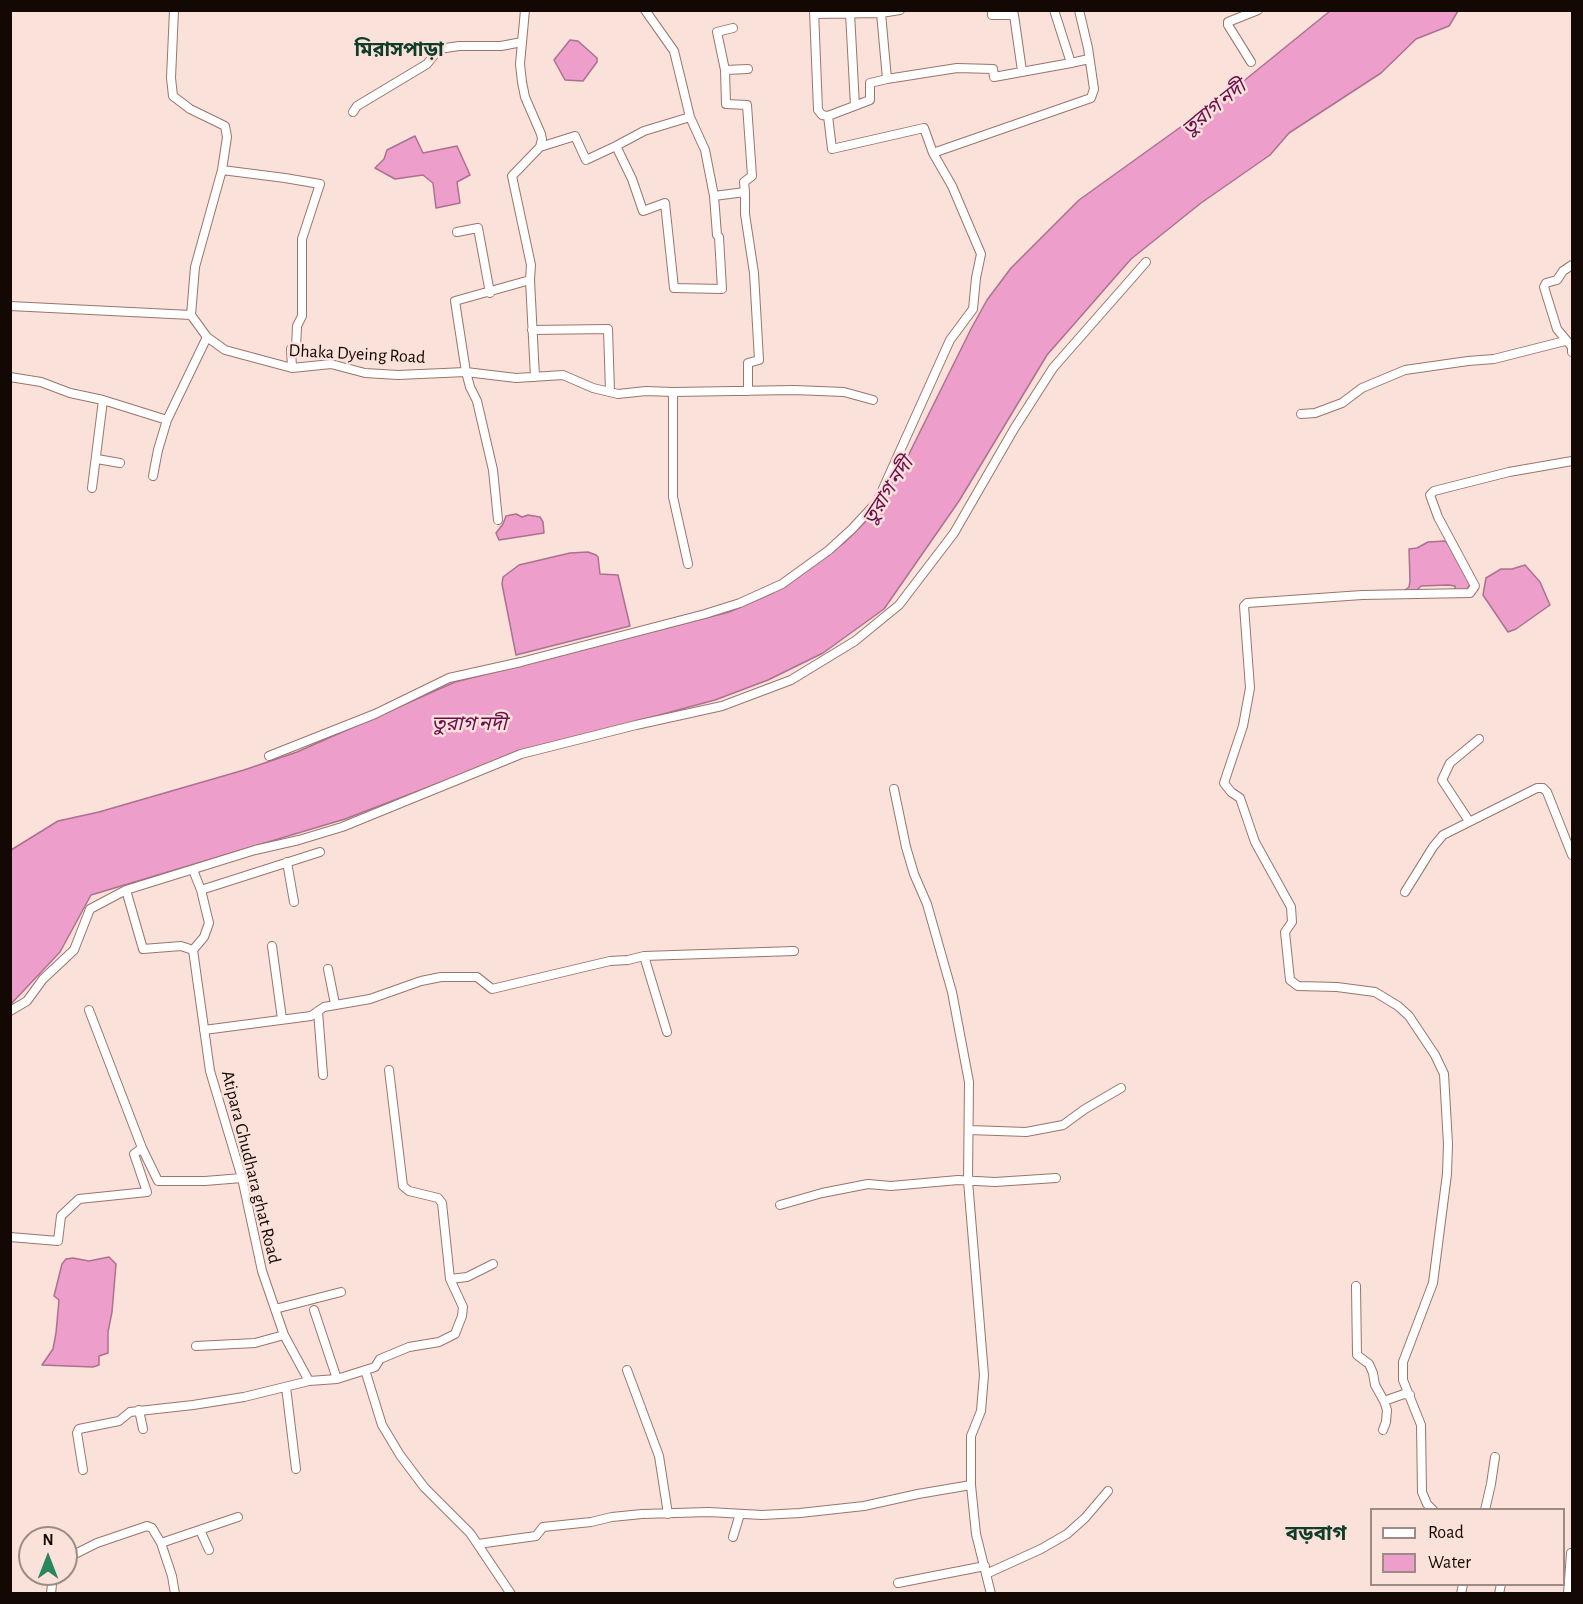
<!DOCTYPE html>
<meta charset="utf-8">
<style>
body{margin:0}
#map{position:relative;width:1583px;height:1604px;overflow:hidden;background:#fae1da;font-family:"Alegreya Sans",sans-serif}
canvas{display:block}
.frame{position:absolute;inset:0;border:12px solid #140805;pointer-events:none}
.legend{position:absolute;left:1370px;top:1508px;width:195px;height:78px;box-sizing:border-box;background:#fae1da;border:2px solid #9e8a85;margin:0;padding:8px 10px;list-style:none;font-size:18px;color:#140805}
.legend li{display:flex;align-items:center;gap:12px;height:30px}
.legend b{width:30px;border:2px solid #9e8a85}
.north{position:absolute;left:18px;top:1526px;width:60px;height:60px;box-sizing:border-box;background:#fae1da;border:2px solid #9e8a85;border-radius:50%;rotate:0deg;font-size:16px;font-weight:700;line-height:24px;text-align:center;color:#140805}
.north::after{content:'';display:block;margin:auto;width:21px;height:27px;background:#29875f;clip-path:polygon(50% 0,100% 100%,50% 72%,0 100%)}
</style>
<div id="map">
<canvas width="1583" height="1604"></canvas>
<div class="frame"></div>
<ul class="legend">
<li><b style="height:8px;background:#fff"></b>Road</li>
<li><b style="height:16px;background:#ed9ecb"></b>Water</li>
</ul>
<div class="north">N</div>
</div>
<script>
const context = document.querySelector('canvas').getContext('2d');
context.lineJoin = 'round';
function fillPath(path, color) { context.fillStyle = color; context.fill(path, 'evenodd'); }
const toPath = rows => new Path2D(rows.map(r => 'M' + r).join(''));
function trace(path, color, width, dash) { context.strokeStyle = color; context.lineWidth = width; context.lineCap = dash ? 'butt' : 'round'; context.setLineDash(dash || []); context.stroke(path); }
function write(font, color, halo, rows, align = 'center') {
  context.font = font + ' "Alegreya Sans","Noto Sans Bengali",sans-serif'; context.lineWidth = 5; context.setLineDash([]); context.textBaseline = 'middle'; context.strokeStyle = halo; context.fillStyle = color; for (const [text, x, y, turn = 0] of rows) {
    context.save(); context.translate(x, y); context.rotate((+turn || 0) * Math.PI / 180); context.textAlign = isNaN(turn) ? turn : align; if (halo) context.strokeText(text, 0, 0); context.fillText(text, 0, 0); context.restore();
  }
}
const water = toPath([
 [1330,11,1458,11,1449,26,1416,39,1381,73,1289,133,1270,155,1201,203,1131,259,1047,355,959,501,884,609,823,653,768,680,715,700,515,754,345,819,91,895,60,952,11,1004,11,850,58,821,99,812,244,770,297,752,455,682,729,612,773,593,844,543,864,523,883,499,907,458,971,329,987,300,1011,268,1079,200,1235,88,1330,11],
 [570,40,578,41,597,58,597,62,583,81,565,80,554,60,570,40],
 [415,136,423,153,457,146,470,175,457,182,460,203,436,208,433,183,423,175,395,179,375,168,384,159,387,150,415,136],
 [516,514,522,517,528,515,540,517,543,522,544,533,499,540,496,533,503,524,506,516,516,514],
 [1445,541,1449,545,1470,584,1466,591,1455,591,1455,586,1448,585,1421,586,1415,592,1406,594,1405,590,1409,587,1410,581,1409,549,1417,548,1428,542,1445,541],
 [570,553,588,552,596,555,598,557,600,574,618,575,630,626,516,655,502,584,503,577,519,565,570,553],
 [1525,565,1540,582,1550,605,1516,629,1508,632,1483,595,1486,578,1501,569,1512,569,1525,565],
 [109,1257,116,1264,112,1312,108,1332,108,1353,99,1356,99,1365,93,1367,42,1365,53,1349,56,1333,59,1300,54,1296,62,1264,66,1259,73,1258,89,1261,109,1257]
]);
fillPath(water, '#ed9ecb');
trace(water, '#ac7190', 1.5);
const minor = toPath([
 [174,10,171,78,173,96,190,109,225,126,227,137,222,170,195,267,191,315,207,337,225,350,292,368,331,364,365,373,398,375,466,372,516,378,563,375,593,388,618,394,646,391,673,392,794,390,844,392,873,400],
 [525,10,520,64,522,82,525,97,541,134,542,139,540,147,512,176,531,265,530,280,535,377],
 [645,10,674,51,690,117],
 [814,10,818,110,822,115,828,116,832,149,924,128,933,153,1091,98,1094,89,1088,48,1079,10],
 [992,10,992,15,1014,15,1022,71],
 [850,13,855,106],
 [881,13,887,79],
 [814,14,881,13,900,10],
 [1251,62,1228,25,1228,22,1258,10],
 [1071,63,1089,59],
 [725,70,717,32,733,28],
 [353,112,357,106,427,64,439,49,459,46,501,46,522,42],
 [828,116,870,100,870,83,887,79,957,68,993,69,994,77,1071,63,1054,10],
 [616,146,644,131,690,117,705,150,714,196],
 [540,147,575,136,586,160,616,146,632,179,643,211,665,203,674,288,722,289,719,237,717,235,714,196,745,192,745,214,754,273,759,360,748,363,748,391],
 [222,170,285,178,320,184,302,239,302,316,297,326,296,349,291,349,292,368],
 [745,192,744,182,752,176,747,105,726,104,725,70,748,69],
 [457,232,478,228,490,293],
 [1572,265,1563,271,1557,280,1546,283,1544,287,1557,329,1572,347,1572,352],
 [10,306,191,315],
 [532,330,608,329,610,392],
 [10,377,41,382,70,393,103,400,167,420],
 [673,392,673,497,688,564],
 [1301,414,1315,413,1342,403,1362,388,1405,370,1468,361,1494,359,1565,341],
 [97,459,120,463],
 [153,476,158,450,167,420,207,337],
 [92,488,103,400],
 [498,520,493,470,477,401,470,387,466,372,455,301,530,280],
 [269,756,375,714,449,678,521,662,705,614,740,603,782,584,829,550,852,529,877,502,950,340,973,309,976,278,981,254,952,186,933,153],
 [894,789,906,847,914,874,927,904,952,992,969,1082,968,1181,984,1375,981,1411,971,1436,971,1485],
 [1469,821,1442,780,1450,763,1479,739],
 [287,862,294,902],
 [193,870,201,890],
 [126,890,143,949,181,946,193,950],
 [1405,892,1433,847,1443,835,1537,788,1543,788,1547,792,1572,855],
 [272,946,282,1019],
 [193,950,210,1071,242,1178,262,1271,284,1335,309,1381],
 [193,950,204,937,209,923,201,890,320,852],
 [644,956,667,1032],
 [328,969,335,1004],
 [89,1010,142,1148,134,1154,147,1192],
 [10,1011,27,1001,43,979,74,950,90,909,126,890,255,850,299,840,342,827,521,754,636,725,722,706,791,680,855,641,899,605,954,533,1014,429,1053,368,1146,262],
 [318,1011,323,1075],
 [204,1030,311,1016,324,1007,370,999,421,981,441,977,477,977,492,989,610,961,628,960,644,956,794,951],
 [969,1130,1026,1132,1063,1125,1085,1109,1121,1088],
 [142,1148,158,1181,205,1181,242,1178],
 [780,1205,822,1193,868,1184,891,1186,958,1180,995,1182,1056,1178],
 [10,1237,58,1241,61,1216,79,1199,147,1192],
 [450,1279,467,1277,493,1264],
 [1356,1286,1357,1355,1369,1364,1373,1373,1375,1385,1384,1401],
 [275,1309,341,1292],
 [314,1310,337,1379],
 [196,1346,255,1343,284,1335],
 [365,1370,382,1425,400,1455,424,1487,470,1533,511,1594],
 [627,1370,659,1456,668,1514],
 [286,1387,296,1469],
 [139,1410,143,1429],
 [1383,1430,1386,1422,1387,1410,1384,1401,1404,1394,1410,1395],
 [83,1470,77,1433,79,1429,119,1421,130,1412,193,1405,244,1397,309,1381,337,1379,375,1367,380,1359,409,1347,439,1342,455,1334,462,1316,463,1307,450,1279,442,1203,438,1198,409,1191,403,1186,389,1070],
 [1433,1510,1427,1504,1422,1492,1421,1425,1403,1380,1403,1362,1433,1283,1447,1174,1448,1144,1444,1074,1435,1055,1409,1016,1398,1006,1375,992,1337,987,1298,986,1290,980,1285,932,1292,922,1291,907,1255,842,1240,798,1231,792,1224,783,1243,726,1250,688,1244,606,1247,603,1362,595,1470,593,1475,586,1438,517,1430,495,1434,491,1509,472,1572,461],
 [1485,1510,1491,1484,1495,1457],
 [200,1530,209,1550],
 [733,1537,740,1514],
 [161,1543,172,1576,175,1594],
 [478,1544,536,1536,543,1527,591,1522,612,1517,642,1514,709,1512,762,1515,800,1513,864,1506,918,1494,971,1485,976,1534,991,1594],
 [66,1553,73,1555,97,1543,147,1526,152,1528,161,1543,238,1517],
 [986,1574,1041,1549,1067,1534,1085,1518,1108,1491],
 [898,1583,985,1566],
 [51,1594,53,1574],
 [1461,1594,1463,1584],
 [1499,1594,1501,1584],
 [1568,1594,1571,1553]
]);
trace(minor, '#9a756c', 10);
trace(minor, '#fff', 8);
write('18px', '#140805', '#fae1da', [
 ["Dhaka Dyeing Road",357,354,3],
 ["Atipara Ghudhara ghat Road",251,1167,76]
]);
write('bold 20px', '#103d29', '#fae1da', [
 ["মিরাসপাড়া",399,50]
]);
write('italic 20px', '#6a0c4d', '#fae1da', [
 ["তুরাগ নদী",1214,108,-39],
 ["তুরাগ নদী",888,491,-57],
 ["তুরাগ নদী",469,724]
]);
write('bold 21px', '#103d29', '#fae1da', [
 ["বড়বাগ",1316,1534]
]);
</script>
